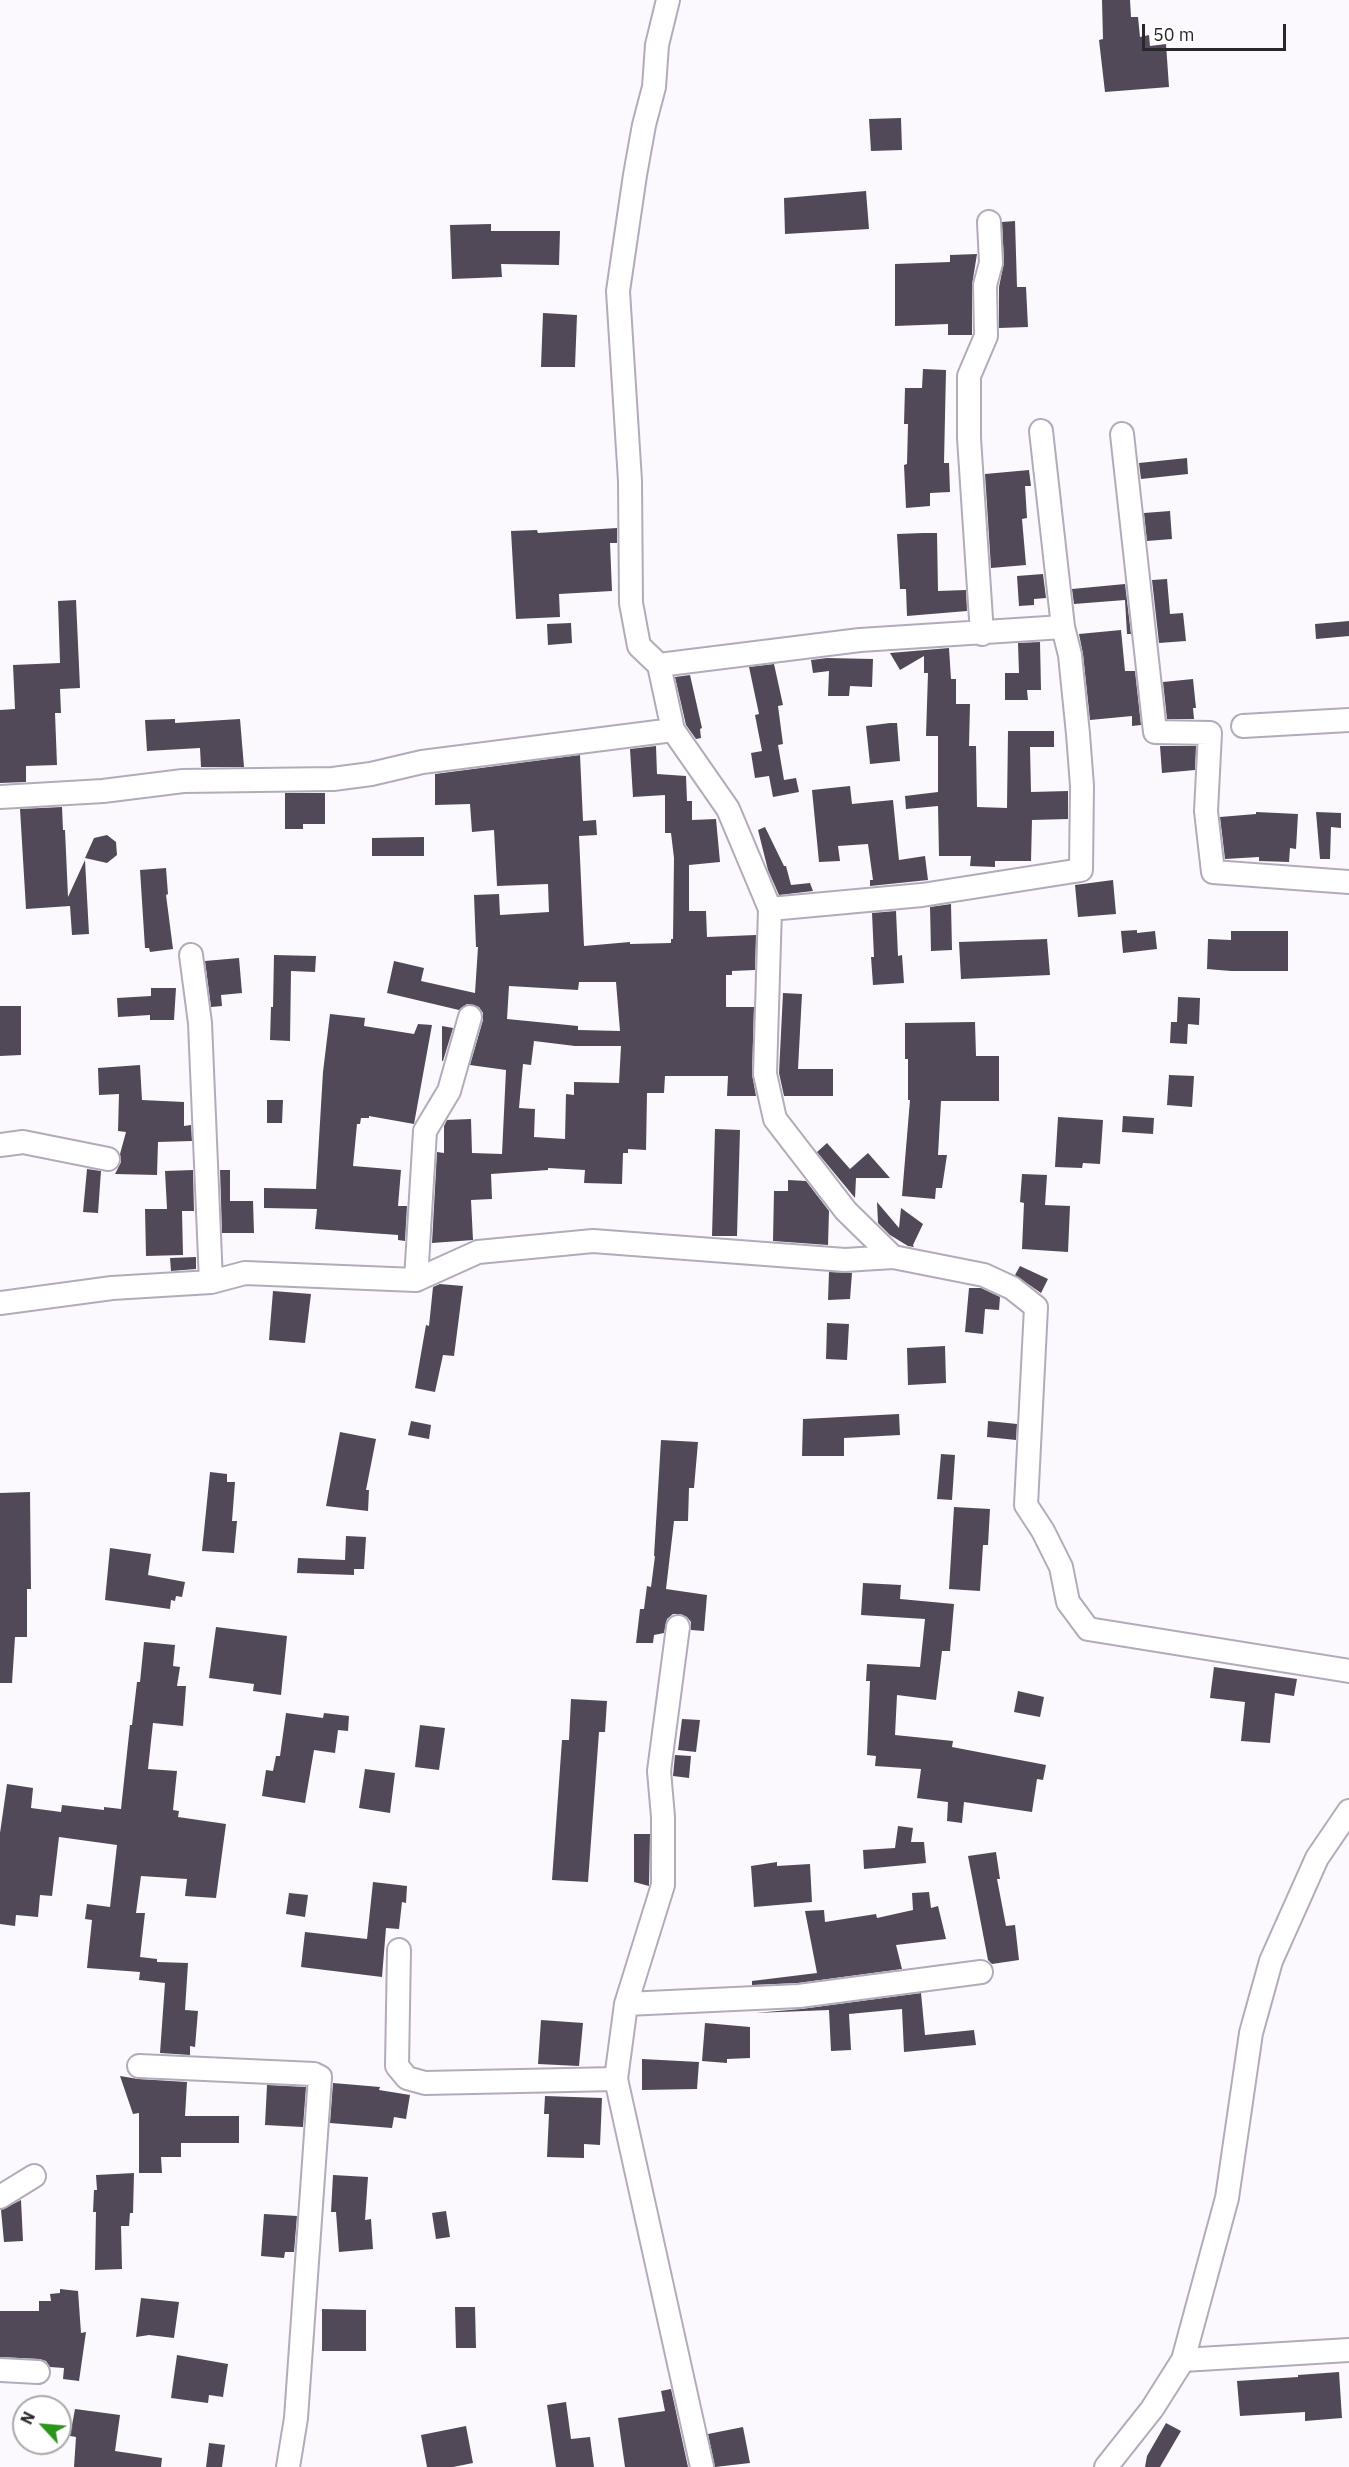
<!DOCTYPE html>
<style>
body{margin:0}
#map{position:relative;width:1349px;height:2467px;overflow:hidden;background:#fbf9fd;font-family:"IBM Plex Sans",sans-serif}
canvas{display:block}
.north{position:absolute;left:12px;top:2395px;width:60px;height:60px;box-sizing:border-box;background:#fff;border:2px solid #a9a8ab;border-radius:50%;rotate:296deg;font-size:16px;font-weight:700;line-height:24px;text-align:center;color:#29262c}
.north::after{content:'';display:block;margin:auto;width:21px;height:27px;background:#2a941b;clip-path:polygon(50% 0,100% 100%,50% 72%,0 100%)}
.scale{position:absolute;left:1142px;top:24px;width:144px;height:27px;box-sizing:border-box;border:3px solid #29262c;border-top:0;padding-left:8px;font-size:18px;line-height:21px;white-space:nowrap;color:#29262c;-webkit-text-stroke:4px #fff;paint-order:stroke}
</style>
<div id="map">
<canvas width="1349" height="2467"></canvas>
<div class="north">N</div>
<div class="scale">50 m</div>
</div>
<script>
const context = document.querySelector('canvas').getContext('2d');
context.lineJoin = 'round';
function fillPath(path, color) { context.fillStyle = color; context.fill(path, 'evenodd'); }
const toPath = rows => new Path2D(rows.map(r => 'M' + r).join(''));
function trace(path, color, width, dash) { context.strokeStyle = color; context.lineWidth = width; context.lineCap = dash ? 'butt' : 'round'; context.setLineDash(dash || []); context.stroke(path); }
fillPath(toPath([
 [1102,0,1130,0,1131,17,1138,17,1140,37,1149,35,1150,46,1166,44,1169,87,1105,92,1099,40,1103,39],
 [901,118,902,150,871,151,869,119],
 [866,191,869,229,785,234,784,198],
 [1015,221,1017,287,1026,287,1028,327,999,328,999,287,1004,262,1002,222],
 [491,224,491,231,560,231,559,265,501,264,502,277,452,279,450,225],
 [977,254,972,285,972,335,948,335,948,324,895,326,895,264,950,262,950,255],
 [543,313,577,315,575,367,541,367],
 [923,369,946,370,944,463,949,463,950,492,930,493,930,506,906,508,904,465,907,464,908,424,904,424,905,388,922,388],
 [1187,458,1188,474,1141,479,1139,463],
 [1029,470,1031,486,1025,486,1027,518,1022,519,1026,565,991,568,985,474],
 [1170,511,1172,539,1147,541,1144,513],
 [617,528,617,543,610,543,612,591,559,594,560,617,516,619,511,531,537,530,538,533],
 [923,533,937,533,938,591,966,590,967,611,907,616,906,589,900,589,897,534],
 [1043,574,1046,598,1034,599,1034,605,1019,606,1017,576],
 [1167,579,1170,614,1183,613,1186,641,1159,643,1152,580],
 [1125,584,1131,634,1127,634,1125,600,1074,604,1072,589],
 [76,600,80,688,60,689,61,713,55,713,57,765,26,766,26,782,0,783,0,710,15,709,13,665,60,663,58,601],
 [1349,621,1349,636,1316,639,1315,624],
 [571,623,572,643,548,645,547,624],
 [1121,630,1125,671,1135,671,1141,725,1132,726,1132,716,1090,720,1083,654,1079,634],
 [1040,642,1041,690,1027,690,1028,700,1005,700,1005,673,1019,673,1018,643],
 [949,648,951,679,956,679,956,704,970,704,969,746,976,746,977,807,1007,808,1008,731,1054,731,1054,747,1030,747,1031,792,1068,791,1068,819,1032,820,1031,861,995,861,995,867,970,866,971,856,939,856,938,806,906,809,905,796,938,792,938,736,926,736,928,673,924,673,924,656,900,670,890,653],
 [827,658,873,659,872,687,850,686,849,696,828,696,829,671,813,673,811,660],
 [774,664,783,705,778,706,783,744,778,745,784,780,796,778,799,792,773,797,769,776,755,778,751,753,762,751,755,715,759,714,749,667],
 [690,675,702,728,700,729,701,738,696,739,686,725,675,677],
 [1193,679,1196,708,1193,708,1194,719,1167,719,1163,682],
 [175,719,175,723,240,719,244,767,201,767,200,748,147,751,145,720],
 [890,723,897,723,900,761,870,764,866,726],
 [656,746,657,774,686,776,687,801,692,801,692,820,716,819,720,862,689,865,689,911,706,911,707,937,756,935,755,970,732,971,732,975,726,975,726,1007,754,1007,752,1074,756,1096,727,1096,728,1076,665,1076,664,1093,647,1093,646,1150,628,1149,628,1153,623,1153,622,1184,584,1183,585,1170,548,1168,548,1170,491,1174,492,1199,471,1200,473,1240,432,1243,437,1152,444,1153,444,1126,447,1120,471,1119,472,1153,502,1154,506,1070,470,1065,483,1020,483,1013,479,1007,467,1004,459,1010,387,993,394,961,424,968,421,981,475,993,478,947,476,947,474,895,499,894,500,915,549,912,548,884,497,886,494,830,472,832,470,804,435,805,435,774,580,755,583,821,596,820,597,835,579,836,584,946,630,942,630,944,671,943,671,939,673,939,674,858,671,833,665,833,665,795,633,797,630,749],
 [579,982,616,982,620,1031,578,1030,578,1026,507,1019,509,986,578,990],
 [534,1041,575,1046,621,1046,619,1083,574,1082,574,1095,566,1094,565,1139,534,1137,535,1109,519,1108,523,1064,531,1065],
 [1160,746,1196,746,1195,770,1162,773],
 [850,786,852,804,893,800,899,860,925,856,928,880,870,886,870,880,873,880,868,844,838,846,840,861,819,862,812,790],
 [285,793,325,793,325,824,303,824,303,829,285,829],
 [62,807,63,830,65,830,68,897,85,860,89,934,72,935,70,906,26,909,20,809],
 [1256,812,1298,814,1296,849,1290,848,1289,862,1259,861,1259,857,1225,859,1220,817,1256,814],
 [1316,812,1341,813,1341,828,1331,827,1330,859,1320,859],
 [765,827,784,866,786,866,791,885,810,883,813,891,779,895,768,870,758,830],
 [107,835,116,842,117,855,107,863,85,858,94,838],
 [424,837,424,856,372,856,372,838],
 [166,868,168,894,166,895,173,949,150,952,149,948,145,948,140,870],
 [1113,880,1116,914,1078,917,1075,885],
 [951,904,952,950,931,951,930,907],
 [896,911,898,956,902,955,904,983,873,985,871,957,874,957,872,913],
 [1137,930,1137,933,1155,931,1157,949,1123,953,1121,931],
 [1231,931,1288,931,1288,971,1231,971,1207,969,1208,939,1231,940],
 [1047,939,1050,975,961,979,959,942],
 [274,955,316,956,315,972,291,971,290,1041,270,1040,271,1007,273,1007],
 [239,958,242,993,221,995,222,1006,211,1007,205,961],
 [151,988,176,988,174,1020,150,1020,150,1015,118,1017,117,998,151,996],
 [783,993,802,994,798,1069,833,1069,833,1096,784,1096,779,1073],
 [1178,997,1200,998,1199,1025,1188,1024,1187,1044,1170,1043,1171,1022,1177,1022],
 [0,1006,21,1006,21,1055,0,1056],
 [330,1014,365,1018,364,1026,414,1034,418,1024,432,1025,414,1124,369,1116,369,1118,361,1118,360,1124,357,1124,353,1166,401,1170,398,1206,407,1206,405,1241,398,1240,398,1235,315,1229,317,1209,264,1208,264,1188,316,1189,323,1072],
 [975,1022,976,1056,999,1056,999,1101,941,1101,938,1155,947,1155,942,1188,936,1188,935,1199,902,1196,910,1100,908,1100,908,1059,905,1059,905,1023],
 [442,1026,453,1028,443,1061,442,1061],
 [140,1065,142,1100,184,1102,184,1126,191,1125,192,1141,158,1142,157,1175,115,1174,121,1162,120,1154,126,1132,118,1131,119,1094,99,1095,98,1068],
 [1169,1075,1194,1076,1192,1107,1167,1105],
 [267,1100,283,1100,282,1123,267,1123],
 [1123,1116,1154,1118,1153,1134,1122,1132],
 [1058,1117,1103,1120,1100,1164,1083,1163,1082,1168,1055,1167],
 [715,1129,740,1130,737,1236,712,1236],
 [827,1143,850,1169,868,1153,890,1178,856,1178,855,1198,817,1152],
 [87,1169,101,1171,98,1213,83,1212],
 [193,1170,194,1211,182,1211,183,1255,146,1256,145,1209,167,1209,165,1171],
 [220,1170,230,1170,230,1201,253,1201,254,1233,222,1233],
 [1022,1174,1047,1175,1045,1205,1070,1206,1068,1252,1022,1249,1024,1203,1020,1202],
 [788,1180,806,1181,829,1211,828,1245,773,1241,774,1191,788,1191],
 [877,1202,899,1228,901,1208,923,1224,913,1245,914,1247,908,1246,890,1235,878,1223],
 [196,1257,196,1269,171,1271,170,1258],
 [1020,1266,1048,1279,1041,1293,1015,1275],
 [829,1272,852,1273,850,1299,828,1300],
 [440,1284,463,1286,454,1356,443,1355,435,1392,415,1388,426,1325,429,1326,433,1287],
 [969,1288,981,1288,1000,1297,999,1310,985,1309,983,1334,965,1332],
 [273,1291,311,1294,305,1343,269,1340],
 [827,1323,849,1324,847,1360,826,1359],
 [945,1346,946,1383,908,1385,907,1348],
 [899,1414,900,1435,844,1438,844,1456,802,1456,803,1419],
 [411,1421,431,1425,429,1439,408,1435],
 [988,1421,1017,1424,1016,1440,987,1437],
 [340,1432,376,1439,366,1490,369,1490,368,1511,326,1506],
 [661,1440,698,1442,694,1488,689,1488,688,1521,674,1521,666,1589,707,1595,704,1631,691,1630,691,1622,687,1617,680,1614,673,1614,667,1619,664,1633,654,1635,653,1643,636,1643,640,1609,644,1609,647,1586,651,1587,655,1556,654,1556],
 [941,1454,955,1455,952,1500,937,1499],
 [210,1472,227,1474,227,1482,235,1482,232,1521,237,1521,234,1553,202,1551],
 [30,1492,31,1589,27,1589,27,1637,15,1637,12,1683,0,1683,0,1493],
 [954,1507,990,1509,988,1545,983,1545,980,1591,949,1589],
 [346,1536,366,1537,364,1569,354,1569,354,1575,297,1573,298,1558,345,1560],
 [110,1548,151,1554,148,1575,185,1582,182,1597,176,1596,175,1601,171,1600,170,1609,105,1600],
 [863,1583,901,1585,900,1599,954,1604,950,1651,942,1651,936,1700,897,1695,895,1735,953,1741,952,1747,1046,1765,1043,1780,1037,1779,1032,1812,964,1802,962,1823,947,1821,948,1802,917,1798,921,1769,875,1766,876,1756,867,1755,870,1681,866,1681,867,1664,920,1667,925,1619,861,1615],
 [216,1627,287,1636,281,1695,253,1691,254,1684,209,1678],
 [144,1642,175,1645,173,1666,180,1667,177,1686,186,1686,183,1726,153,1723,148,1769,177,1771,173,1810,179,1811,178,1817,226,1824,216,1898,185,1896,187,1879,141,1876,136,1913,145,1913,140,1957,157,1959,157,1962,188,1963,185,2010,198,2011,195,2047,190,2046,190,2055,160,2053,165,1983,139,1980,140,1972,87,1968,92,1920,85,1919,87,1904,110,1907,117,1845,59,1837,52,1896,40,1895,38,1917,16,1915,15,1926,0,1924,0,1833,7,1784,33,1788,31,1808,61,1812,62,1805,104,1810,104,1807,121,1809,130,1725,132,1725,137,1682,140,1682],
 [1214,1667,1297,1679,1294,1696,1275,1693,1270,1743,1241,1741,1245,1702,1210,1698],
 [1018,1691,1044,1697,1040,1717,1014,1712],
 [571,1699,607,1701,605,1732,599,1732,588,1882,552,1880,562,1740,569,1740],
 [286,1713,323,1718,324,1713,349,1716,348,1731,338,1730,335,1753,314,1750,305,1803,262,1796,266,1770,273,1771,276,1756,280,1756],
 [682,1719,700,1720,696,1752,678,1750],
 [420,1725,445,1728,439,1770,415,1767],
 [675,1755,691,1756,689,1778,673,1776],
 [365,1769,395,1773,390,1813,359,1808],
 [898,1826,913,1828,911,1842,924,1842,926,1863,864,1869,863,1850,895,1848],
 [634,1834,650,1834,649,1886,634,1882],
 [996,1852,1000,1879,997,1879,1006,1926,1015,1925,1019,1960,992,1964,988,1960,968,1856],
 [777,1862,777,1866,810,1864,812,1902,754,1907,751,1866],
 [373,1882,407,1886,406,1903,402,1902,399,1929,386,1928,382,1977,301,1967,305,1932,367,1939],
 [929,1892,931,1908,938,1906,946,1939,896,1945,902,1969,798,1983,752,1985,752,1981,817,1973,805,1911,824,1910,825,1922,876,1914,877,1918,913,1910,912,1893],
 [289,1893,308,1895,305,1917,286,1914],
 [921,1993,925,2035,974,2030,976,2045,904,2052,902,2009,849,2014,851,2050,831,2051,829,2010,755,2013,801,2009],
 [541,2020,583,2023,579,2066,538,2064],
 [705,2023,750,2027,750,2058,727,2059,727,2063,702,2061],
 [642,2059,699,2062,697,2089,642,2090],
 [120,2076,138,2079,187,2082,185,2116,239,2116,239,2143,181,2143,181,2157,161,2157,162,2173,139,2173,139,2113,133,2114],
 [333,2083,380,2087,379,2090,410,2095,406,2119,394,2117,392,2128,330,2123],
 [267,2085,306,2087,303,2127,265,2125],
 [545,2096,602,2098,600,2145,584,2144,584,2158,547,2157,549,2114,544,2114],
 [134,2173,133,2213,130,2213,129,2226,121,2226,122,2269,95,2270,96,2212,93,2212,94,2190,97,2190,96,2175],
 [333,2175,368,2177,365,2220,371,2219,373,2249,339,2252,336,2212,331,2212],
 [21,2200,23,2241,4,2242,1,2210],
 [446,2211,450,2237,436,2239,432,2213],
 [264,2214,297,2216,294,2252,285,2252,284,2258,261,2256],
 [60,2289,78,2291,81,2333,86,2332,79,2381,63,2379,64,2368,50,2367,46,2361,39,2359,0,2357,0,2311,39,2311,39,2301,51,2301,50,2294,60,2293],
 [141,2298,179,2302,174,2338,149,2335,136,2337],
 [455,2307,475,2307,476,2348,456,2348],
 [322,2309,366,2310,366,2351,322,2351],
 [177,2355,228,2364,223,2397,209,2395,208,2403,171,2398],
 [1339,2372,1342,2418,1305,2421,1305,2412,1240,2416,1237,2381,1298,2377,1298,2375],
 [671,2389,688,2467,625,2467,618,2418,665,2411,661,2391],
 [566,2402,571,2439,590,2437,594,2467,556,2467,547,2405],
 [75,2409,120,2415,115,2451,162,2458,161,2467,74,2467,76,2437,70,2436],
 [1166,2423,1181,2431,1160,2467,1145,2467,1147,2456],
 [466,2426,473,2463,453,2467,427,2467,421,2435],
 [743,2427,750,2463,715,2467,708,2434],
 [209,2443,225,2445,222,2467,206,2467]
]), '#514957');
const minor = toPath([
 [668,0,657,45,654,87,644,125,635,175,618,291,630,481,631,603,639,646,659,665,673,730,728,809,770,909,765,1074,775,1119,846,1211,893,1257,984,1275,1012,1288,1036,1307,1026,1505,1043,1531,1061,1567,1068,1602,1088,1629,1349,1671],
 [1122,434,1155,732,1210,733,1206,811,1213,872,1349,882],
 [982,634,969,438,969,376,986,336,985,285,991,263,989,222],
 [659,665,860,640,1063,627],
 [1243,726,1349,720],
 [0,797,103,791,183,781,333,779,371,774,422,762,673,730],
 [770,909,922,895,1081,870,1082,786,1078,734,1070,655,1063,627,1041,431],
 [191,955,200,1023,211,1282],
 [0,1145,23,1142,108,1159],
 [416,1280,425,1131,449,1091,470,1017],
 [0,1303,112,1288,211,1282,245,1273,416,1280,478,1252,593,1241,845,1260,893,1257],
 [678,1627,659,1771,663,1817,663,1885,626,2004,616,2079,702,2467],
 [399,1950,397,2066,407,2078,425,2083,616,2079],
 [626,2004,799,1996,981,1972],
 [139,2066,314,2074,320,2077,296,2418,288,2467],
 [0,2197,34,2176],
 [1183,2360,1349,2350],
 [0,2370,38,2372],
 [1106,2467,1152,2409,1183,2360,1227,2198,1251,2033,1271,1961,1317,1858,1349,1811]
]);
trace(minor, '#b3aaba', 26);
trace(minor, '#fff', 22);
</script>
